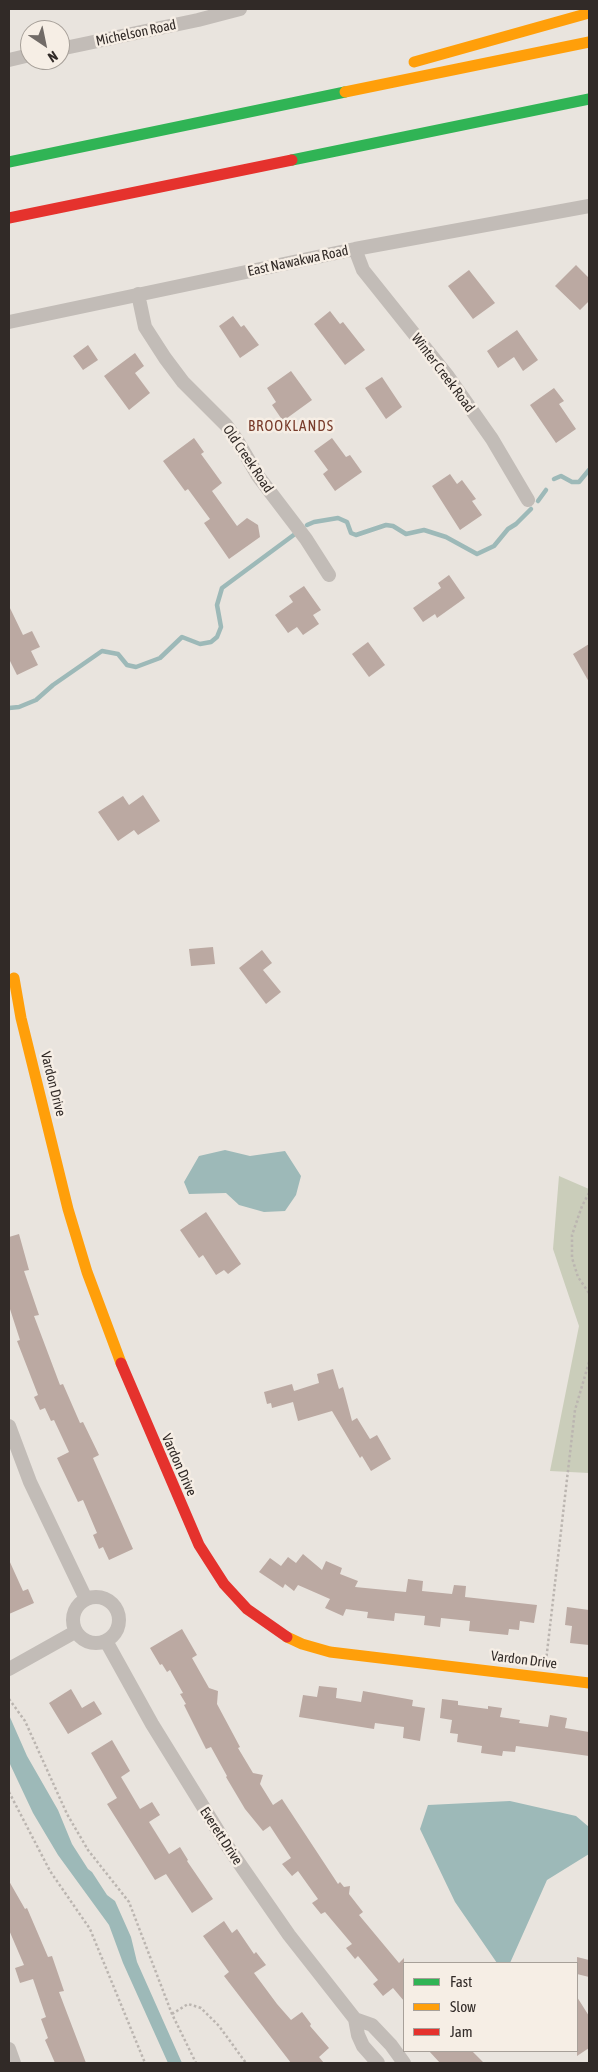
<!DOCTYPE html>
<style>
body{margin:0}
#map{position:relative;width:598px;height:2072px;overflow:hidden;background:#e9e4de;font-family:"Asap Condensed",sans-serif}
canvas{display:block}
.frame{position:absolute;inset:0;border:10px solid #312a27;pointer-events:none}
.legend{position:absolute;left:403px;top:1962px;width:175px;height:90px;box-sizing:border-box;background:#f6eee5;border:1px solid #a7a099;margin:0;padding:6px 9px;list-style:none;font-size:15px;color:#312a27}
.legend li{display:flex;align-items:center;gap:10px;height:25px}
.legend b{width:25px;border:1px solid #a7a099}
.north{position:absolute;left:20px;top:20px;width:50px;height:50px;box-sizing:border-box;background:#f6eee5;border:1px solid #a7a099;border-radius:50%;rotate:146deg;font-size:14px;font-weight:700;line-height:20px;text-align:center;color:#312a27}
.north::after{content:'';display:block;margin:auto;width:18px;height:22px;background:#716b67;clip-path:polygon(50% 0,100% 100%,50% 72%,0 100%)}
</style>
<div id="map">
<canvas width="598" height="2072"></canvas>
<div class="frame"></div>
<ul class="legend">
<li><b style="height:6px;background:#30b455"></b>Fast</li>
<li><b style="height:6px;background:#ff9f0a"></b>Slow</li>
<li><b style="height:6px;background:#e5322d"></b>Jam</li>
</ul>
<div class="north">N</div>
</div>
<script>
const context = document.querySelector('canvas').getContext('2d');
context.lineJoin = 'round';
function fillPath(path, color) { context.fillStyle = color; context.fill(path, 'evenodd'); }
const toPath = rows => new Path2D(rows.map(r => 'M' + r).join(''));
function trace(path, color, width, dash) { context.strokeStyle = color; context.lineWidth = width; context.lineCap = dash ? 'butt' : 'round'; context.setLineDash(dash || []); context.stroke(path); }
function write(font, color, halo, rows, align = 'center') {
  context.font = font + ' "Asap Condensed",sans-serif'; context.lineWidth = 5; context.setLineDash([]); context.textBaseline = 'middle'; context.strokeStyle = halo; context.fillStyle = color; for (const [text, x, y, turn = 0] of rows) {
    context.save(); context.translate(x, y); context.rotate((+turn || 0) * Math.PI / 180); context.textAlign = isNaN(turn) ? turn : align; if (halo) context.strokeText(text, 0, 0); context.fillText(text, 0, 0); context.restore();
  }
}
fillPath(toPath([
 [559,1176,589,1189,589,1473,550,1471,579,1326,553,1249]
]), '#cacdba');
fillPath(toPath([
 [225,1150,250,1156,285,1151,301,1176,296,1195,285,1211,264,1212,239,1205,226,1193,189,1194,184,1182,199,1156],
 [9,1715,27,1756,58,1810,72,1844,88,1869,92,1872,107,1895,115,1901,131,1937,137,1962,182,2063,168,2063,123,1963,109,1925,58,1855,33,1813,9,1762],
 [510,1801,576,1816,589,1827,589,1854,547,1880,510,1963,497,1963,455,1902,420,1829,428,1805]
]), '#9db9b8');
trace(toPath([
 [554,479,561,476,572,482,579,482,589,470],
 [538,501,546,490],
 [307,525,314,522,338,518,347,522,351,533,356,535,386,525,393,526,406,534,424,530,446,537,477,554,494,546,508,529,516,524,531,509],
 [9,708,19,707,36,700,53,685,102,651,118,654,127,665,136,667,160,658,182,637,200,644,211,642,217,637,221,627,217,605,222,588,295,534]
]), '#9db9b8', 4.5);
fillPath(toPath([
 [576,265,589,278,589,301,580,310,555,286],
 [469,270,495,303,473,319,448,286],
 [330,311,340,324,343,322,365,350,345,365,314,324],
 [233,316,241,327,244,325,259,345,240,358,219,326],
 [517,330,538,360,523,371,514,357,498,368,487,351],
 [88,345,98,360,83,370,73,356],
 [135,353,144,366,135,373,150,393,129,410,104,376],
 [291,371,312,400,283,421,272,405,276,402,267,388],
 [382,377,402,407,386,419,365,388],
 [554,388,564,401,559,404,576,429,556,443,530,405],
 [194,438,204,452,201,454,222,483,212,491,237,526,247,518,258,525,260,537,229,559,204,523,210,519,188,489,185,491,163,461],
 [332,438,346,457,350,455,362,472,335,491,323,474,328,470,314,451],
 [450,474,457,484,462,480,476,499,472,501,482,515,460,530,432,486],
 [449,575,465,598,437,618,435,614,423,622,413,608,441,588,438,583],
 [304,586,321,610,313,615,319,624,303,635,297,627,288,633,275,615,293,602,289,596],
 [9,606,23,635,32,631,40,647,31,651,38,665,17,675,9,659],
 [368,642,385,665,369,677,352,654],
 [589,644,589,682,573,654],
 [143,795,160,821,138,835,134,830,118,841,98,812,123,796,129,805],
 [213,947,215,964,191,966,189,949],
 [262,950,272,963,263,970,281,992,266,1004,239,968],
 [206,1212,241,1264,228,1274,224,1270,216,1275,203,1255,199,1258,180,1230],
 [19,1234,29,1270,24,1271,39,1315,34,1316,60,1385,63,1384,80,1423,83,1422,99,1455,93,1458,133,1549,109,1560,103,1547,99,1549,93,1535,97,1533,83,1500,78,1502,57,1458,69,1452,54,1420,51,1421,45,1408,40,1410,34,1397,38,1395,17,1341,20,1340,9,1306,9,1237],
 [333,1369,339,1389,343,1387,352,1421,357,1418,370,1439,377,1435,391,1459,371,1471,362,1456,360,1458,332,1411,298,1421,293,1402,272,1408,271,1403,267,1404,264,1392,292,1384,294,1391,319,1383,317,1374],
 [303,1554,322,1570,326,1561,342,1568,340,1574,358,1581,355,1587,406,1592,408,1579,423,1581,422,1591,452,1594,454,1585,466,1586,465,1597,537,1605,534,1623,520,1621,519,1630,509,1629,508,1635,469,1631,470,1621,441,1618,440,1627,424,1625,425,1616,395,1613,394,1621,367,1618,368,1612,346,1609,343,1616,325,1608,330,1599,298,1585,294,1591,285,1584,283,1588,259,1572,270,1558,281,1566,288,1557,296,1563],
 [9,1560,23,1591,28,1589,34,1603,9,1614],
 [567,1607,589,1610,589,1645,570,1643,572,1626,565,1625],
 [182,1629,197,1655,192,1658,209,1688,218,1691,217,1704,240,1747,238,1748,253,1773,263,1775,260,1784,273,1805,282,1799,338,1884,340,1882,344,1887,350,1886,349,1894,363,1912,359,1915,399,1963,404,1958,404,2001,393,1988,383,1996,373,1984,378,1980,358,1956,355,1959,346,1948,352,1944,325,1912,321,1914,312,1903,318,1899,298,1871,292,1876,282,1864,291,1858,270,1826,263,1831,245,1809,226,1777,227,1776,211,1747,206,1749,184,1705,186,1704,180,1694,183,1693,170,1670,167,1672,162,1664,160,1665,150,1648],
 [319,1686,337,1688,336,1698,361,1702,363,1691,413,1700,412,1706,425,1708,420,1741,403,1738,404,1727,375,1723,374,1729,299,1717,303,1695,317,1697],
 [71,1689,82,1708,94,1701,102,1714,68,1734,49,1703],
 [442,1699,458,1701,458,1705,488,1709,488,1706,502,1708,500,1717,520,1720,519,1723,548,1727,550,1715,567,1718,565,1728,589,1732,589,1756,516,1746,515,1752,503,1751,502,1756,481,1753,482,1746,457,1742,458,1734,450,1733,452,1720,440,1718],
 [112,1740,130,1771,121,1777,140,1809,152,1802,160,1815,149,1822,169,1854,180,1847,188,1860,187,1861,213,1899,192,1913,166,1874,155,1880,107,1804,117,1798,91,1753],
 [9,1881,25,1909,27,1908,48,1957,52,1956,64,1991,59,1992,86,2063,55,2063,45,2040,48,2038,41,2019,46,2017,33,1979,20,1983,15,1968,24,1965,9,1930],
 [224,1921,232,1933,237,1929,254,1954,256,1952,266,1965,254,1973,277,2004,291,2020,302,2012,311,2024,310,2026,329,2048,319,2057,324,2063,291,2063,224,1976,229,1972,203,1936],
 [577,1957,589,1960,589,1977,577,1974],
 [577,1997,589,2016,589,2048,577,2056],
 [429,2051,472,2051,484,2063,440,2063]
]), '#bba9a2');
trace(toPath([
 [589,1193,582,1206,572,1235,572,1258,578,1277,589,1293],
 [546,1661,575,1410,589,1362],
 [9,1699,25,1721,67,1814,88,1850,129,1902,172,2014,196,2063],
 [9,1792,50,1871,90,1929,145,2063],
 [172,2014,188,2004,201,2008,219,2026,246,2063]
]), '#bbb5b0', 2.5, [2.5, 2.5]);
trace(toPath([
 [60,49,198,20,240,9],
 [9,60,30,55],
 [355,249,363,270,447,375,492,439,528,500],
 [138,294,145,327,165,358,183,382,226,425,237,440,258,476,306,539,329,575],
 [9,322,355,249,589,206],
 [9,1426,30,1482,86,1599],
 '73 1620a23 23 0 1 1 46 0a23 23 0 1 1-46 0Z',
 [106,1641,152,1724,228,1847,289,1935,355,2019,358,2035,363,2046,378,2063],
 [9,1669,75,1632],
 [355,2019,372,2025,391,2045,404,2063],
 [9,2049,14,2063]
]), '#c2bcb7', 14);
trace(toPath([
 [292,160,589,99],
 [9,162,345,92]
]), '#30b455', 11);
trace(toPath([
 [414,62,589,13],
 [345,92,589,42],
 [14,978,21,1018,68,1209,87,1272,121,1363],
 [287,1637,302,1644,330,1652,589,1683]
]), '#ff9f0a', 11);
trace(toPath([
 [9,218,292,160],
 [121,1363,199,1545,224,1584,247,1609,287,1637]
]), '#e5322d', 11);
write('14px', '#312a27', '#f6eee5', [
 ["Michelson Road",136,33,-12],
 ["East Nawakwa Road",298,261,-12],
 ["Winter Creek Road",443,373,53],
 ["Old Creek Road",248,459,56],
 ["Vardon Drive",53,1084,76],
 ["Vardon Drive",179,1465,66],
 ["Vardon Drive",524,1660,7],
 ["Everett Drive",221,1836,57]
]);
context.letterSpacing = '1px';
write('15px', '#773a2a', '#f6eee5', [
 ["BROOKLANDS",291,426]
]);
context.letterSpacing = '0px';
</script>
